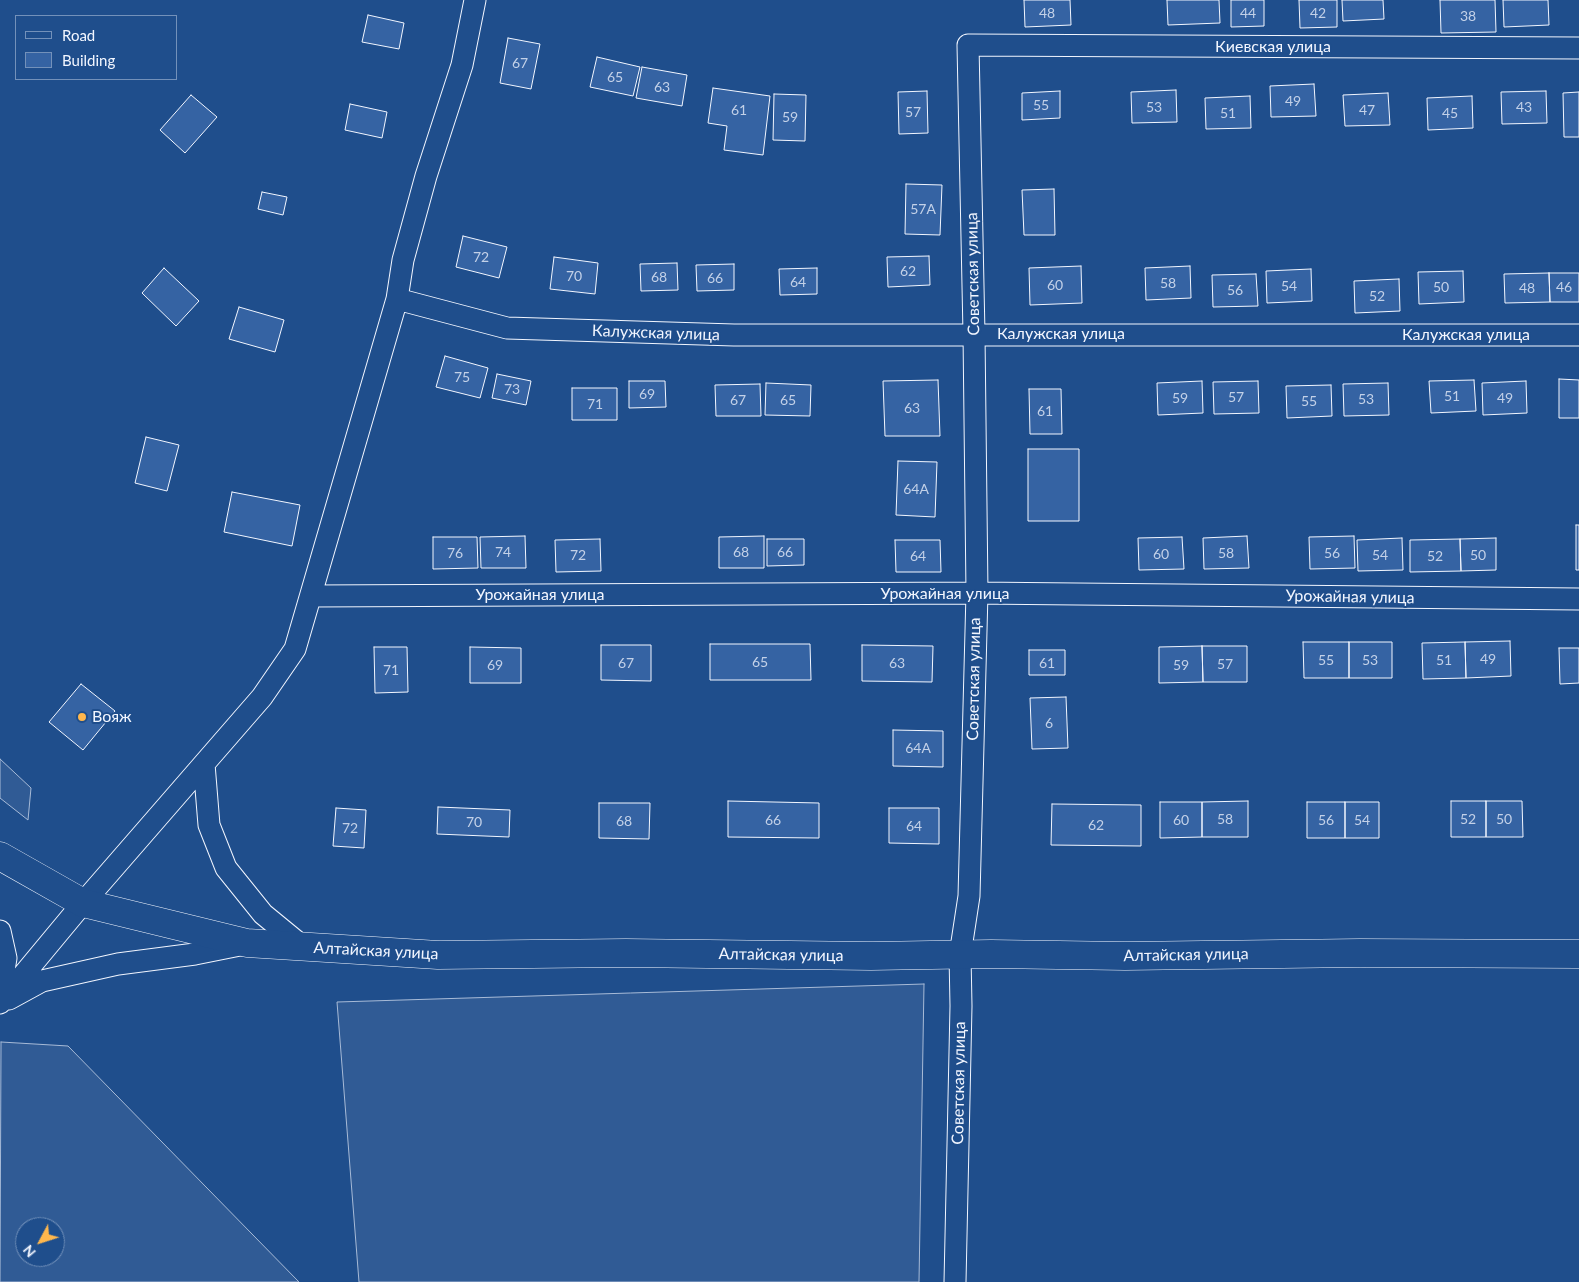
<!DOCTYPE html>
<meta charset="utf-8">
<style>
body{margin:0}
#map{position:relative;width:1579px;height:1282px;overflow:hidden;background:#1f4e8c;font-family:Lato,sans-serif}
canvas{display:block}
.legend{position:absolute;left:15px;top:15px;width:162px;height:65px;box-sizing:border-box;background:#1f4e8c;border:1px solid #7391ba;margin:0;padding:6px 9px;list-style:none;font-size:15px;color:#f2f6ff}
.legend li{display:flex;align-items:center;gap:10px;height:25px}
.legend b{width:25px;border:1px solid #7391ba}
.north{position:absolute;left:15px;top:1217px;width:50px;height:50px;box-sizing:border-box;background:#1f4e8c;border:1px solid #7391ba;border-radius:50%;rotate:230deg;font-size:14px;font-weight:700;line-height:20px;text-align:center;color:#f2f6ff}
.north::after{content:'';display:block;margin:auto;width:18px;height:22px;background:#ffb74d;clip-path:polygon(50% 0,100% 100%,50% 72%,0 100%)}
</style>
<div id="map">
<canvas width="1579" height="1282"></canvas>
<ul class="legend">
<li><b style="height:6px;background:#1f4e8c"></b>Road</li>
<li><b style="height:14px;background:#3563a3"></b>Building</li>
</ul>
<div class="north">N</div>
</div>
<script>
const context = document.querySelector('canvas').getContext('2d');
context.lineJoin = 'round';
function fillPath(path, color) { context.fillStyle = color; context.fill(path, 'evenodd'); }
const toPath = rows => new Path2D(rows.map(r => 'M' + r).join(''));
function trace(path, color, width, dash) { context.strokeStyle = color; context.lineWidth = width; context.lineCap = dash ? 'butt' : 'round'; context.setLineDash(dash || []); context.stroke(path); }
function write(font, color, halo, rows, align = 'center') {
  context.font = font + ' Lato,sans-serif'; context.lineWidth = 4; context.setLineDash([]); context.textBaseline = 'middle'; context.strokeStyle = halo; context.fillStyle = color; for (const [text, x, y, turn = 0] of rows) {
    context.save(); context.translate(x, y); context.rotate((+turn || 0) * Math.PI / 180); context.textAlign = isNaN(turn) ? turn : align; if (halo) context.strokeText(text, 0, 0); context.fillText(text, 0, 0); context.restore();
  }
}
const built = toPath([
 [0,759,31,788,28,820,0,798,0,759],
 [924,984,919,1282,359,1282,337,1002,924,984],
 [1,1042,68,1046,299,1282,0,1282,1,1042],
 [25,1227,55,1227,55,1257,25,1257,25,1227]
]);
fillPath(built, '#305b95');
trace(built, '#a8bbd7', 1);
const building = toPath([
 [1024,0,1070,0,1071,25,1025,27,1024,0],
 [1167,0,1219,0,1220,23,1168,25,1167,0],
 [1231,0,1264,0,1264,26,1231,27,1231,0],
 [1299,0,1337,0,1337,27,1300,28,1299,0],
 [1342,0,1383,0,1384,19,1343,21,1342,0],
 [1440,0,1495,0,1496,32,1441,33,1440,0],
 [1503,0,1548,0,1549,25,1504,27,1503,0],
 [368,15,404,23,399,49,362,42,368,15],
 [508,38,540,44,531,89,500,83,508,38],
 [597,57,640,67,633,96,590,87,597,57],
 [642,67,687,75,682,106,636,98,642,67],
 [1314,84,1316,116,1271,117,1270,86,1314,84],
 [713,88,770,96,763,155,724,150,727,126,708,123,713,88],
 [1176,90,1177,122,1132,123,1131,92,1176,90],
 [927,91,928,133,899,134,898,92,927,91],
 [1060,91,1060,118,1022,120,1022,93,1060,91],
 [1546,91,1547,123,1502,124,1501,92,1546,91],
 [1579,92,1579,137,1564,137,1563,93,1579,92],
 [1388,93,1390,125,1345,126,1343,95,1388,93],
 [774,94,806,95,805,141,773,140,774,94],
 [191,95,217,117,185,153,160,130,191,95],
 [1250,96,1251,128,1206,129,1205,98,1250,96],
 [1472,96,1473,128,1428,130,1427,98,1472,96],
 [350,104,387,112,382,138,345,130,350,104],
 [906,184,942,185,940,235,905,234,906,184],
 [1054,189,1055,235,1024,235,1022,190,1054,189],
 [262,192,287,197,283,215,258,209,262,192],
 [463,236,507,247,499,278,456,267,463,236],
 [929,256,930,285,888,287,887,257,929,256],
 [554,257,598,263,595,294,550,289,554,257],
 [677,263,678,290,641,291,640,264,677,263],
 [734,264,734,290,697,291,696,265,734,264],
 [1081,266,1082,303,1030,305,1029,268,1081,266],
 [1190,266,1191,298,1146,300,1145,268,1190,266],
 [164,268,199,301,176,326,142,293,164,268],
 [817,268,817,294,780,295,779,269,817,268],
 [1311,269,1312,301,1267,303,1266,271,1311,269],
 [1463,271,1464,302,1419,304,1418,272,1463,271],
 [1549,273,1579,273,1579,302,1550,302,1549,273],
 [1549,273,1550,302,1505,303,1504,274,1549,273],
 [1256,274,1258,306,1213,307,1212,275,1256,274],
 [1399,279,1400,311,1355,313,1354,281,1399,279],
 [239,307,284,320,275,352,229,339,239,307],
 [445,356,488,368,480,398,436,387,445,356],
 [497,374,531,381,526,405,492,398,497,374],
 [1559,379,1579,380,1579,418,1559,418,1559,379],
 [938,380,940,436,885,436,883,381,938,380],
 [1474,380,1476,411,1431,413,1429,381,1474,380],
 [629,381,665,381,666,407,629,408,629,381],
 [1202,381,1203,413,1158,415,1157,383,1202,381],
 [1258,381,1259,413,1214,414,1213,382,1258,381],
 [1526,381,1527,413,1483,415,1482,383,1526,381],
 [766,383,811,385,810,416,765,415,766,383],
 [1388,383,1389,415,1344,416,1343,384,1388,383],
 [760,384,761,416,716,416,715,385,760,384],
 [1331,385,1332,416,1287,418,1286,386,1331,385],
 [572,388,617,388,617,420,572,420,572,388],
 [1029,389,1061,389,1062,434,1030,434,1029,389],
 [146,437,179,445,167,491,135,483,146,437],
 [1028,449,1079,449,1079,521,1028,521,1028,449],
 [898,461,937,462,935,517,896,515,898,461],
 [232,492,300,505,292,546,224,532,232,492],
 [1576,525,1579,525,1579,570,1576,570,1576,525],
 [525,536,526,568,481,568,480,537,525,536],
 [764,536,764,568,719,568,719,537,764,536],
 [1247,536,1249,568,1204,569,1203,538,1247,536],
 [1354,536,1355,568,1310,569,1309,537,1354,536],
 [433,537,477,537,478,568,433,569,433,537],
 [1182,537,1184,569,1139,570,1138,538,1182,537],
 [1402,538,1403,570,1358,571,1357,540,1402,538],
 [1496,538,1496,570,1461,571,1460,539,1496,538],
 [600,539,601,571,556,572,555,540,600,539],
 [767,539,804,539,804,565,767,566,767,539],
 [1460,539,1461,571,1410,572,1410,540,1460,539],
 [895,540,940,540,941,572,896,572,895,540],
 [1510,641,1511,676,1466,678,1465,642,1510,641],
 [1303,642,1349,642,1349,678,1304,678,1303,642],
 [1349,642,1392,642,1392,678,1349,678,1349,642],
 [1465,642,1466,678,1423,679,1422,643,1465,642],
 [710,644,810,644,811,680,710,680,710,644],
 [601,645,651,645,651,681,601,680,601,645],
 [862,645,933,646,932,682,862,681,862,645],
 [1202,646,1203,682,1159,683,1159,647,1202,646],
 [1202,646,1247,646,1247,682,1203,682,1202,646],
 [374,647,407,647,408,692,375,693,374,647],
 [470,647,521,648,521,683,470,683,470,647],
 [1559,648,1579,648,1579,683,1560,684,1559,648],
 [1029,650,1065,650,1065,675,1029,675,1029,650],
 [81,684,115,711,83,750,49,722,81,684],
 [1066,697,1068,748,1032,749,1030,698,1066,697],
 [893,730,943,731,943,767,893,766,893,730],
 [728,801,819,803,819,838,728,837,728,801],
 [1248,801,1248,837,1202,837,1202,802,1248,801],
 [1451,801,1486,801,1486,837,1451,837,1451,801],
 [1486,801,1522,801,1523,837,1486,837,1486,801],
 [1160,802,1202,802,1202,837,1160,838,1160,802],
 [1307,802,1345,802,1345,838,1307,838,1307,802],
 [1345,802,1379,802,1379,838,1345,838,1345,802],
 [599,803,650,803,649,839,599,838,599,803],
 [1052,804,1141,805,1141,846,1051,845,1052,804],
 [438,807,510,810,509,837,437,834,438,807],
 [336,808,366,810,364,848,333,846,336,808],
 [889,808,939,808,939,844,889,843,889,808]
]);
fillPath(building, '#3563a3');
trace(building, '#f2f6ff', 1);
const minor = toPath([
 [397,299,507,328,734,335,1579,335],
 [311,596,977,593,1579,599],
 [204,764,209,825,226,868,263,914,302,946],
 [0,931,6,958,0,994],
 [9,999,42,981,118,964,195,954,245,944],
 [0,1003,83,903,262,697,295,649,397,299,403,260,426,176,462,65,475,0],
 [955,1282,961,1006,960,955,969,896,977,593,974,334,968,45,1579,48]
]);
const secondary = toPath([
 [0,856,83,903,247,943,438,955,626,953,871,956,991,954,1125,956,1360,953,1579,954]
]);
trace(minor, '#f2f6ff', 23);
trace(secondary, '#f2f6ff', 29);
trace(minor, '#1f4e8c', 21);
trace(secondary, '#1f4e8c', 28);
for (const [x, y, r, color] of [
 [82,717,5,"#ffb74d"]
]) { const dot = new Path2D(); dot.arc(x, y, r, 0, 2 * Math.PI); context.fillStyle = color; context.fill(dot); trace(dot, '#1f4e8c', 2); }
write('14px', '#c3d1e8', null, [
 ["48",1047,13],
 ["44",1248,13],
 ["42",1318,13],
 ["38",1468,16],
 ["67",520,63],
 ["65",615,77],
 ["63",662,87],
 ["49",1293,101],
 ["55",1041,105],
 ["53",1154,107],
 ["43",1524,107],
 ["61",739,110],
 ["47",1367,110],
 ["57",913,112],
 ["51",1228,113],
 ["45",1450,113],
 ["59",790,117],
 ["57А",923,209],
 ["72",481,257],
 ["62",908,271],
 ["70",574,276],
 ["68",659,277],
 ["66",715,278],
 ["64",798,282],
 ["58",1168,283],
 ["60",1055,285],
 ["54",1289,286],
 ["50",1441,287],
 ["46",1564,287],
 ["48",1527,288],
 ["56",1235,290],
 ["52",1377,296],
 ["75",462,377],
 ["73",512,389],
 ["69",647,394],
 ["51",1452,396],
 ["57",1236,397],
 ["59",1180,398],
 ["49",1505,398],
 ["53",1366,399],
 ["67",738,400],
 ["65",788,400],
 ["55",1309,401],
 ["71",595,404],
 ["63",912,408],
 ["61",1045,411],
 ["64А",916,489],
 ["74",503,552],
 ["68",741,552],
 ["66",785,552],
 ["76",455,553],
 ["58",1226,553],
 ["56",1332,553],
 ["60",1161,554],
 ["72",578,555],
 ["54",1380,555],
 ["50",1478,555],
 ["64",918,556],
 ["52",1435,556],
 ["49",1488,659],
 ["55",1326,660],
 ["53",1370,660],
 ["51",1444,660],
 ["65",760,662],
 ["67",626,663],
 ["63",897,663],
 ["61",1047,663],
 ["57",1225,664],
 ["69",495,665],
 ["59",1181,665],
 ["71",391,670],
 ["6",1049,723],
 ["64А",918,748],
 ["58",1225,819],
 ["52",1468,819],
 ["50",1504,819],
 ["66",773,820],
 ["60",1181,820],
 ["56",1326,820],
 ["54",1362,820],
 ["68",624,821],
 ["70",474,822],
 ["62",1096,825],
 ["64",914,826],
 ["72",350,828]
]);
write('16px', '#f2f6ff', '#1f4e8c', [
 ["Киевская улица",1273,47],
 ["Советская улица",973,274,-91],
 ["Калужская улица",656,333,2],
 ["Калужская улица",1061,334],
 ["Калужская улица",1466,335],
 ["Урожайная улица",945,594],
 ["Урожайная улица",540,595],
 ["Урожайная улица",1350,597,1],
 ["Советская улица",974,679,-89],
 ["Алтайская улица",376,951,3],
 ["Алтайская улица",781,955,1],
 ["Алтайская улица",1186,955,-1],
 ["Советская улица",959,1083,-89]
]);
write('16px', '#f2f6ff', '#1f4e8c', [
 ["Вояж",92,717]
], 'left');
</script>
